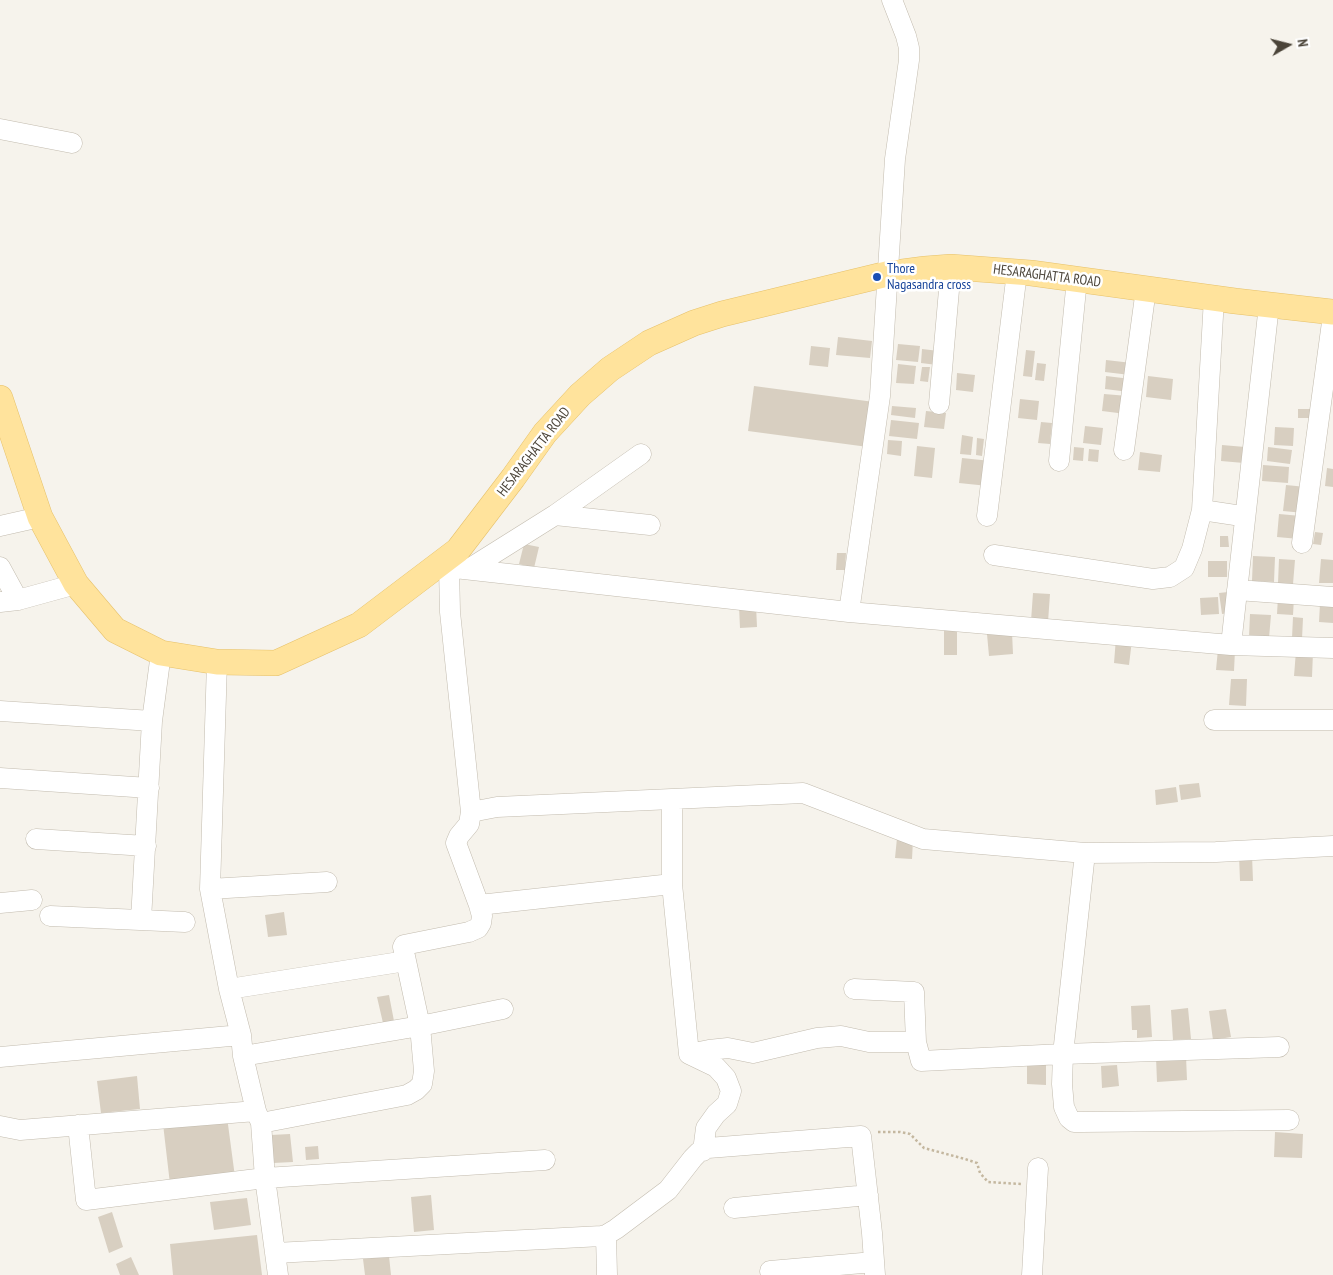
<!DOCTYPE html>
<style>
body{margin:0}
#map{position:relative;width:1333px;height:1275px;overflow:hidden;background:#f6f3ec;font-family:"PT Sans Narrow",sans-serif}
canvas{display:block}
.north{position:absolute;left:1263px;top:20px;width:50px;height:50px;-webkit-text-stroke:4px #fff;paint-order:stroke;rotate:82deg;font-size:14px;font-weight:700;line-height:20px;text-align:center;color:#4b4439}
.north::after{content:'';display:block;margin:auto;width:18px;height:22px;background:#4b4439;clip-path:polygon(50% 0,100% 100%,50% 72%,0 100%)}
</style>
<div id="map">
<canvas width="1333" height="1275"></canvas>
<div class="north">N</div>
</div>
<script>
const context = document.querySelector('canvas').getContext('2d');
context.lineJoin = 'round';
function fillPath(path, color) { context.fillStyle = color; context.fill(path, 'evenodd'); }
const toPath = rows => new Path2D(rows.map(r => 'M' + r).join(''));
function trace(path, color, width, dash) { context.strokeStyle = color; context.lineWidth = width; context.lineCap = dash ? 'butt' : 'round'; context.setLineDash(dash || []); context.stroke(path); }
function write(font, color, halo, rows, align = 'center') {
  context.font = font + ' "PT Sans Narrow",sans-serif'; context.lineWidth = 5; context.setLineDash([]); context.textBaseline = 'middle'; context.strokeStyle = halo; context.fillStyle = color; for (const [text, x, y, turn = 0] of rows) {
    context.save(); context.translate(x, y); context.rotate((+turn || 0) * Math.PI / 180); context.textAlign = isNaN(turn) ? turn : align; if (halo) context.strokeText(text, 0, 0); context.fillText(text, 0, 0); context.restore();
  }
}
fillPath(toPath([
 [838,337,872,341,870,358,836,355],
 [898,344,920,346,918,362,896,360],
 [811,346,830,348,828,367,809,365],
 [922,349,939,351,937,365,921,363],
 [1026,350,1035,351,1032,377,1023,376],
 [1106,360,1132,363,1130,375,1105,372],
 [1037,363,1046,364,1044,381,1035,380],
 [898,364,916,366,914,384,896,383],
 [922,367,930,367,928,382,920,381],
 [957,373,975,375,973,392,956,390],
 [1106,376,1131,379,1129,392,1105,389],
 [1148,376,1173,379,1171,400,1146,397],
 [754,386,874,402,868,447,748,431],
 [1104,394,1128,396,1126,414,1102,411],
 [1020,399,1039,401,1037,420,1018,418],
 [892,406,916,408,915,418,891,415],
 [1298,409,1315,409,1314,418,1298,418],
 [926,411,946,413,944,429,924,427],
 [891,420,919,423,917,439,889,436],
 [1041,422,1052,423,1050,444,1038,443],
 [1085,426,1103,428,1101,445,1083,443],
 [1275,427,1294,428,1293,446,1274,445],
 [962,435,973,437,971,455,960,454],
 [977,438,984,439,982,456,976,455],
 [888,440,902,441,901,456,887,454],
 [1222,445,1245,447,1244,463,1221,461],
 [917,446,935,448,932,478,914,476],
 [1074,447,1084,448,1083,461,1073,460],
 [1268,447,1292,450,1290,464,1267,461],
 [1089,449,1099,450,1098,462,1088,461],
 [1140,452,1162,455,1160,472,1138,470],
 [962,458,991,461,988,486,959,483],
 [1263,465,1289,467,1288,483,1262,481],
 [1327,468,1333,469,1333,487,1325,486],
 [1286,485,1306,487,1304,513,1283,511],
 [1279,514,1301,516,1299,539,1277,537],
 [1315,532,1323,533,1321,545,1313,544],
 [1220,536,1228,536,1229,547,1220,547],
 [524,544,539,547,534,568,519,564],
 [837,553,846,553,845,570,836,570],
 [1253,556,1275,557,1274,582,1252,581],
 [1279,559,1295,560,1293,584,1278,583],
 [1321,559,1333,560,1333,583,1319,583],
 [1208,561,1227,561,1227,577,1208,577],
 [1228,592,1230,613,1222,614,1219,593],
 [1033,593,1050,594,1048,622,1031,621],
 [1218,597,1219,614,1201,615,1200,598],
 [1278,597,1294,598,1293,615,1277,614],
 [1320,604,1333,604,1333,623,1319,622],
 [756,605,757,627,740,628,739,606],
 [1250,614,1271,615,1269,638,1249,637],
 [1293,617,1303,618,1302,639,1292,638],
 [944,628,957,628,957,655,944,655],
 [1012,632,1013,654,989,656,987,634],
 [1116,638,1132,640,1129,665,1114,663],
 [1218,649,1235,650,1234,671,1216,670],
 [1296,651,1313,652,1312,677,1294,676],
 [1231,679,1247,679,1246,706,1229,705],
 [1199,783,1201,797,1181,800,1179,785],
 [1176,787,1178,802,1156,805,1155,790],
 [897,838,913,840,912,859,895,858],
 [1239,855,1252,855,1253,881,1240,881],
 [284,912,287,935,268,937,265,915],
 [389,995,394,1021,383,1023,377,997],
 [1150,1005,1152,1037,1137,1038,1137,1030,1132,1030,1131,1006],
 [1188,1008,1191,1039,1173,1040,1171,1010],
 [1226,1009,1231,1037,1213,1040,1209,1011],
 [1186,1056,1187,1080,1157,1082,1156,1057],
 [1027,1062,1046,1063,1046,1085,1027,1084],
 [1117,1065,1119,1086,1102,1088,1101,1066],
 [137,1076,140,1109,101,1113,97,1081],
 [227,1117,235,1177,170,1184,163,1124],
 [1275,1132,1303,1134,1302,1158,1274,1157],
 [290,1134,293,1162,273,1163,271,1135],
 [318,1146,319,1159,306,1160,305,1147],
 [431,1195,434,1230,414,1232,411,1197],
 [247,1198,251,1225,214,1230,210,1202],
 [112,1212,123,1247,109,1253,98,1217],
 [257,1235,262,1275,173,1275,170,1244],
 [389,1256,391,1275,365,1275,363,1259],
 [131,1257,139,1275,120,1275,116,1264]
]), '#d8cfc1');
const minor = toPath([
 [0,129,72,143],
 [939,404,951,267],
 [1124,450,1146,289],
 [1059,461,1077,279],
 [1202,510,1235,515],
 [555,515,650,525],
 [987,516,1017,272],
 [0,526,40,517],
 [1302,543,1333,315],
 [994,555,1153,579,1170,577,1184,568,1192,549,1202,510,1214,298],
 [437,566,849,612,1231,645,1333,648],
 [0,567,18,600],
 [469,569,555,515,641,454],
 [1237,590,1333,597],
 [0,602,18,600,76,584],
 [849,612,880,396,895,159,909,60,909,48,906,36,892,0],
 [1231,645,1269,305],
 [217,662,210,889,229,989,241,1035,243,1056,256,1111,261,1123,265,1178,278,1275],
 [0,711,152,721],
 [1214,720,1333,720],
 [0,778,149,788],
 [471,812,497,807,803,793,923,839,1085,853,1216,852,1333,846],
 [36,839,146,846],
 [1085,853,1063,1054,1062,1084,1064,1107,1069,1118,1074,1122,1081,1122,1289,1120],
 [672,884,689,1054,716,1067,726,1078,731,1091,727,1104,716,1114,706,1128,703,1151],
 [210,889,327,882],
 [0,903,32,900],
 [479,905,672,884,672,799],
 [50,916,185,922],
 [141,920,152,721,161,653],
 [229,989,406,961],
 [854,989,914,992,916,1042,921,1061,1063,1054,1279,1047],
 [689,1054,709,1050,728,1048,753,1053,817,1038,841,1036,869,1042,916,1042],
 [243,1056,420,1026,503,1009],
 [0,1057,241,1035],
 [261,1123,407,1095,416,1090,422,1084,424,1071,420,1026,403,947,404,945,469,932,478,928,481,923,482,916,479,905,456,843,459,836,469,824,471,812,450,612,449,567],
 [78,1125,86,1200,265,1178,545,1160],
 [0,1126,20,1130,256,1111],
 [734,1208,868,1195],
 [606,1235,607,1275],
 [275,1253,602,1236,606,1235,616,1229,668,1190,693,1158,699,1152,708,1148,861,1136,872,1233,875,1275],
 [770,1271,874,1262],
 [1032,1275,1038,1168]
]);
const major = toPath([
 [0,398,40,517,76,584,115,630,161,653,217,662,276,663,359,625,458,550,513,478,545,433,580,395,610,369,649,343,694,323,722,314,887,274,925,269,951,267,1031,273,1235,301,1333,312]
]);
trace(minor, '#c2bbae', 21);
trace(major, '#e6c16a', 26);
trace(toPath([
 [878,1132,900,1132,910,1134,924,1148,965,1159,977,1163,980,1173,988,1182,1021,1184]
]), '#c4b79f', 2.5, [2.5, 2.5]);
trace(minor, '#fff', 20);
trace(major, '#ffe39c', 25);
for (const [x, y, r, color] of [
 [877,277,5,"#1a4fb4"]
]) { const dot = new Path2D(); dot.arc(x, y, r, 0, 2 * Math.PI); context.fillStyle = color; context.fill(dot); trace(dot, '#fff', 2); }
write('14px', '#164399', '#fff', [
 ["Thore",887,269],
 ["Nagasandra cross",887,285]
], 'left');
write('14px', '#4b4439', '#fff', [
 ["HESARAGHATTA ROAD",1047,276,7],
 ["HESARAGHATTA ROAD",534,452,-52]
]);
</script>
